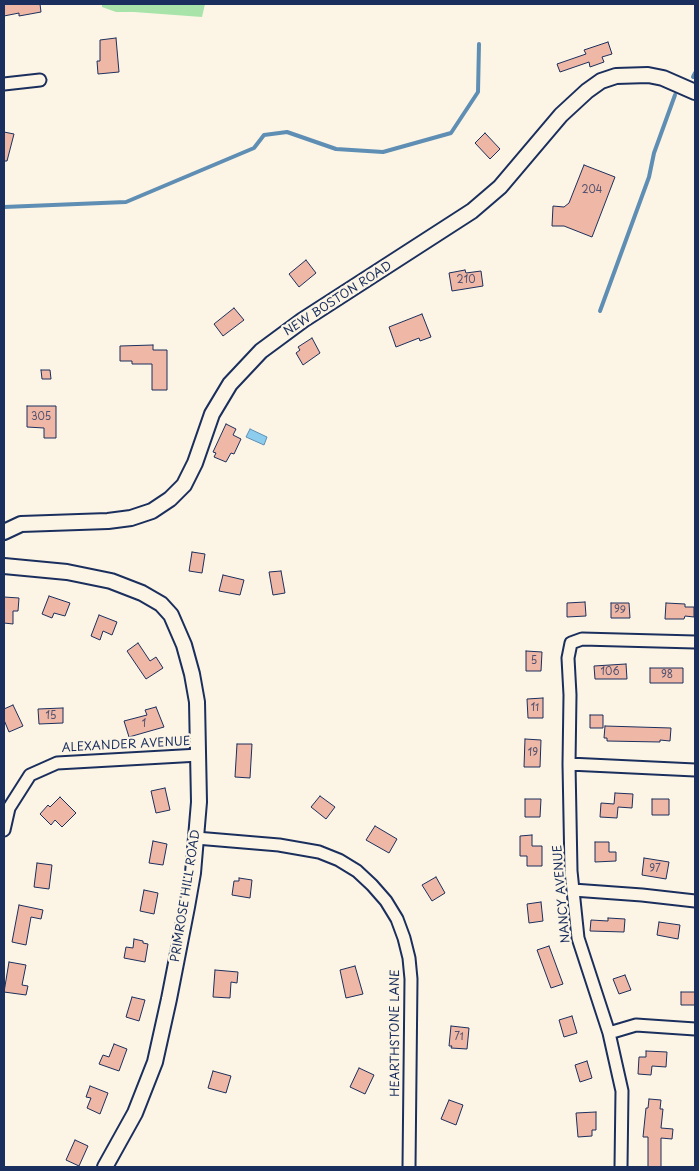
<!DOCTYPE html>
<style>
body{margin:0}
#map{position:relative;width:699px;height:1171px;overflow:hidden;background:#fcf5e5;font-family:"Playpen Sans",sans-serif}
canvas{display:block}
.frame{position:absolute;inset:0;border:5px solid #1b2f5e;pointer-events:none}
</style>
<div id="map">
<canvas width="699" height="1171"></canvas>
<div class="frame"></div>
</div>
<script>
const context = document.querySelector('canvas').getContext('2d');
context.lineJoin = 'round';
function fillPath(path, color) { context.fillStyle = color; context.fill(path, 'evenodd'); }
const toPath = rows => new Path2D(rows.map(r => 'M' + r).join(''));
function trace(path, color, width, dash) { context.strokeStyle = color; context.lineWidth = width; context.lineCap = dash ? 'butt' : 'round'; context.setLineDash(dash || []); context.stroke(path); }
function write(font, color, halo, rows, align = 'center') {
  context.font = font + ' "Playpen Sans",sans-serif'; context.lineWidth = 4.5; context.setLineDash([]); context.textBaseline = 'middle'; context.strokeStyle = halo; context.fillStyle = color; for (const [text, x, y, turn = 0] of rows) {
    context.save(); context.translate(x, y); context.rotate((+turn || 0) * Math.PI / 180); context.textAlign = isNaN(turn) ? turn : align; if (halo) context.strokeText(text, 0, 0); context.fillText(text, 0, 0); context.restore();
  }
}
fillPath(toPath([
 [102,4,205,4,202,17,134,12,116,12,102,7]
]), '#a8e4aa');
const water = toPath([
 [250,429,267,437,264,445,246,437,250,429]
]);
fillPath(water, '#8ccded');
trace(water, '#5f8eb4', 1);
trace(toPath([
 [693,77,695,73],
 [4,207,126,202,254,148,264,135,287,132,336,149,383,152,451,133,478,92,479,44],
 [600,311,649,177,654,153,675,95]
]), '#5f8eb4', 4);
const building = toPath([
 [4,4,40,4,41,12,19,16,19,13,4,16,4,4],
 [116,38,119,72,98,74,97,61,100,61,100,40,116,38],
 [608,42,612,54,602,57,604,62,590,67,589,62,560,72,557,64,586,54,584,50,608,42],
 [4,132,14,134,7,161,4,161,4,132],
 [485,133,500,149,490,159,475,143,485,133],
 [584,165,615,177,592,237,564,226,552,226,553,206,564,207,569,203,584,165],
 [306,260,316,273,299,287,289,274,306,260],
 [465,270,466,273,481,271,483,286,452,291,449,273,465,270],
 [234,308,244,320,223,336,214,324,234,308],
 [422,314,431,337,420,341,419,338,396,347,389,327,422,314],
 [312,338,320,353,303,365,296,353,300,350,298,347,312,338],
 [153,345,153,350,167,350,167,390,152,390,152,364,132,364,132,361,120,361,120,346,153,345],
 [41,370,50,370,51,379,42,379,41,370],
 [27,406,56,406,56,438,44,438,44,428,27,427,27,406],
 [226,424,236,429,233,435,241,439,234,454,231,453,226,462,214,457,216,453,213,452,226,424],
 [192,552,205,554,202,573,189,571,192,552],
 [281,571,285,593,273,595,269,572,281,571],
 [223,575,244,580,240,595,219,591,223,575],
 [49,596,70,603,65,616,54,613,52,618,42,614,49,596],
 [4,597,19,598,18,611,13,611,13,624,4,623,4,597],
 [585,602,586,616,567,617,567,603,585,602],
 [611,603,629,603,630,618,611,618,611,603],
 [666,603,685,604,685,607,694,607,694,617,685,616,684,619,665,619,666,603],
 [99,615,117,622,112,635,103,631,100,640,91,636,99,615],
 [138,643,150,661,156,657,163,668,146,679,127,651,138,643],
 [526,651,542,652,541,671,526,671,526,651],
 [626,664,627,679,595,679,594,666,626,664],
 [650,668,683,668,683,683,650,683,650,668],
 [543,698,543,718,528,718,527,699,543,698],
 [13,705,23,726,9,732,4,720,4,709,13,705],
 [156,707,164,727,129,737,124,721,147,715,145,710,156,707],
 [63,708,63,723,39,724,38,709,63,708],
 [590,715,603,715,603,728,590,728,590,715],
 [605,726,671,728,670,741,660,740,660,742,607,741,607,738,604,738,605,726],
 [525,739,541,740,540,767,524,767,525,739],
 [237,744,252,744,250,778,235,777,237,744],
 [165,788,170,810,156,813,151,791,165,788],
 [615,793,633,794,632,808,618,807,617,818,600,817,601,803,614,804,615,793],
 [320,796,335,807,326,819,311,807,320,796],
 [60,797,76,813,62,827,55,820,51,825,40,814,48,805,50,807,60,797],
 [525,799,541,799,540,817,525,817,525,799],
 [652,799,669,799,669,815,652,815,652,799],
 [375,826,397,839,389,853,366,840,375,826],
 [532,835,532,846,542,846,542,866,527,866,527,856,520,856,520,836,532,835],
 [153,841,167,844,163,865,149,863,153,841],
 [595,842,609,842,609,852,616,852,616,861,595,862,595,842],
 [644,858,669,862,666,879,642,875,644,858],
 [37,863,52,865,49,889,34,887,37,863],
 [436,877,445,893,432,901,422,885,436,877],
 [239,878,252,880,250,898,232,895,234,881,239,881,239,878],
 [144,890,158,893,154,914,140,911,144,890],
 [541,902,543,921,529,923,527,904,541,902],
 [19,905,43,910,41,919,31,917,26,945,12,942,19,905],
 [608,918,625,919,624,932,590,931,591,920,608,921,608,918],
 [659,922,680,925,678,939,657,935,659,922],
 [134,939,143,941,143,943,148,944,145,962,124,958,126,947,133,948,134,939],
 [549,946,563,984,551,988,537,950,549,946],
 [9,962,26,965,22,985,28,986,26,995,4,992,9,962],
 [355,966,363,994,346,998,340,970,355,966],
 [215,970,238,972,237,983,231,982,230,998,213,997,215,970],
 [625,975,631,990,619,994,613,979,625,975],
 [681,992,695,992,695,1005,681,1005,681,992],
 [132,997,145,1000,139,1021,126,1017,132,997],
 [572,1016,577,1033,564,1037,559,1020,572,1016],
 [451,1026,469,1028,467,1049,451,1048,452,1046,449,1046,451,1026],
 [114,1044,127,1049,119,1071,99,1064,103,1055,109,1057,114,1044],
 [646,1051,667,1052,666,1067,652,1066,651,1075,638,1074,639,1057,646,1057,646,1051],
 [587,1061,592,1078,580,1082,575,1065,587,1061],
 [359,1068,374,1075,365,1094,350,1087,359,1068],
 [213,1071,231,1076,226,1093,208,1088,213,1071],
 [90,1086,108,1093,100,1114,87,1108,91,1098,86,1097,90,1086],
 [649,1099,661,1100,660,1109,663,1109,661,1128,673,1129,672,1139,661,1138,661,1167,648,1167,648,1137,643,1137,646,1108,648,1108,649,1099],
 [449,1100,463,1105,456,1125,441,1119,449,1100],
 [596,1112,596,1130,592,1130,592,1136,578,1137,576,1113,596,1112],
 [75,1140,88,1146,79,1166,66,1160,75,1140]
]);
fillPath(building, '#efb7a5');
trace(building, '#1b2f5e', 1);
const minor = toPath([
 [4,84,40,80],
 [569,764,695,770],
 [4,830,9,808,30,775,57,763,199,755],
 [196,838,279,845,319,852,339,860,357,871,372,885,386,901,397,919,404,938,409,958,411,979,409,1167],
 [573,890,642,895,695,901],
 [609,1033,636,1025,695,1029],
 [621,1167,622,1091,609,1033,578,938,571,871,569,764,570,695,568,658,571,643,582,639,695,642]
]);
const tertiary = toPath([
 [4,532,21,524,108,521,131,518,152,511,170,499,184,485,195,463,212,414,230,384,261,351,303,320,472,211,500,187,561,115,587,91,601,81,616,76,648,75,663,78,695,92],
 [4,566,67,572,111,581,142,593,161,604,171,615,184,645,192,674,197,702,199,802,193,873,187,907,169,999,155,1062,135,1113,105,1167]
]);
trace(minor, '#1b2f5e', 15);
trace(tertiary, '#1b2f5e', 18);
trace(minor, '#fcf5e5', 11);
trace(tertiary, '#fcf5e5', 14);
write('10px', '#505170', null, [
 ["204",592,190],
 ["210",466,280],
 ["305",41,417],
 ["99",620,610],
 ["5",534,661],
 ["106",610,672],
 ["98",667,675],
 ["11",535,708],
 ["15",51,716],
 ["1",144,724],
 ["19",533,753],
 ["97",655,869],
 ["71",459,1037]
]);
write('12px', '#1b2f5e', '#fcf5e5', [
 ["NEW BOSTON ROAD",338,299,-33],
 ["ALEXANDER AVENUE",126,745,-3],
 ["NANCY AVENUE",562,894,-95],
 ["PRIMROSE HILL ROAD",186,896,-81],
 ["HEARTHSTONE LANE",396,1033,-90]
]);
</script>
